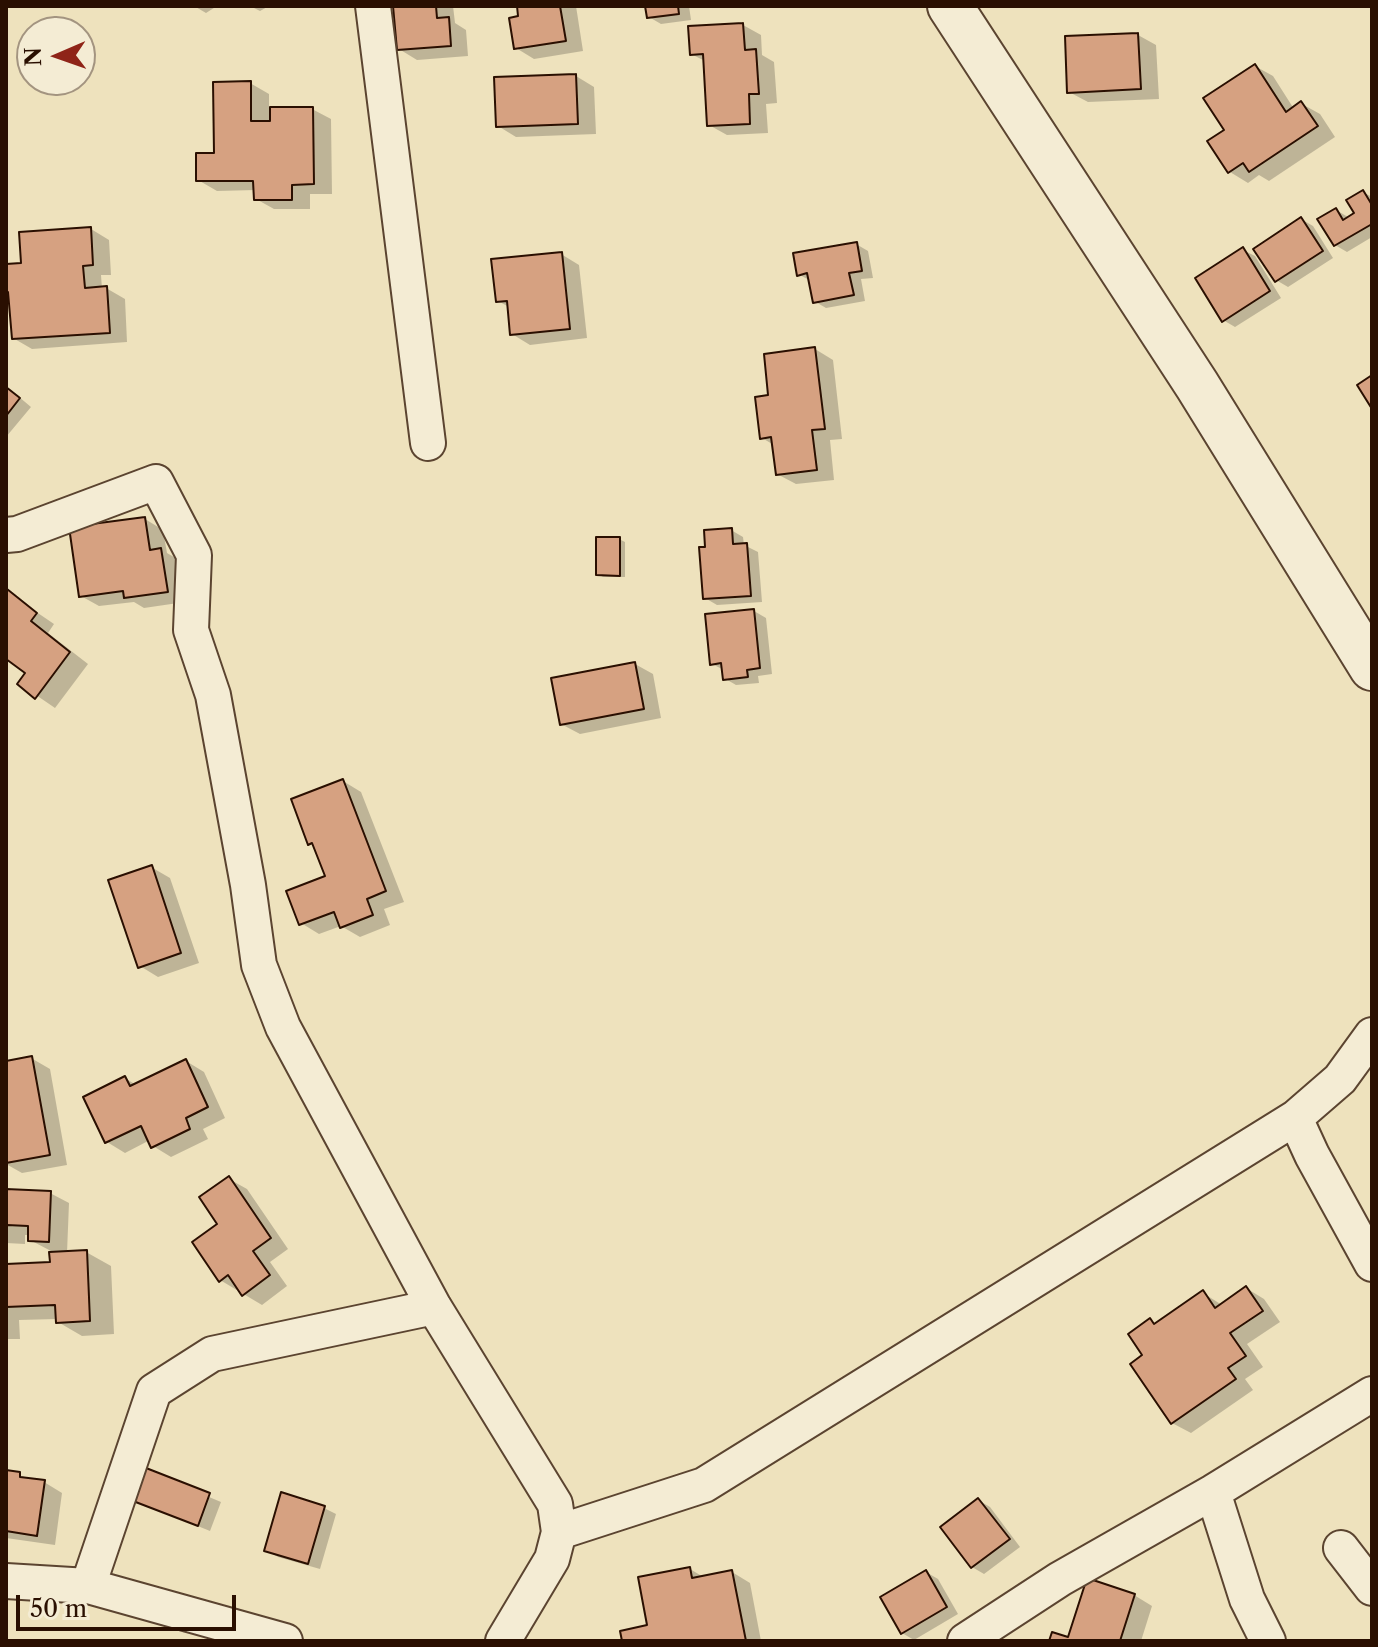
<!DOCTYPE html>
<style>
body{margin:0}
#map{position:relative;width:1378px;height:1647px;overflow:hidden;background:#eee2bd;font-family:"Libre Caslon Text",serif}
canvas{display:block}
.frame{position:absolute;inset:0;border:8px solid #2a0f01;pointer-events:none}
.north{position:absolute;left:16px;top:16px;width:80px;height:80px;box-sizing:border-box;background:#f4ecd4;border:2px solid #a39480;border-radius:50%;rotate:268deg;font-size:22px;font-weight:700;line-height:32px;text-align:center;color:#2a0f01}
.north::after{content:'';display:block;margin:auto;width:28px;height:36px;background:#8f2418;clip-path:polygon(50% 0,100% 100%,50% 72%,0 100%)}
.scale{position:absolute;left:16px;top:1595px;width:220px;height:36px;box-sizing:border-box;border:4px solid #2a0f01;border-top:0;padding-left:10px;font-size:24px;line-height:28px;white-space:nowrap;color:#2a0f01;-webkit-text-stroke:6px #f4ecd4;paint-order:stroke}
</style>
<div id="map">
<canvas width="1378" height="1647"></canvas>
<div class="frame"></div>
<div class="north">N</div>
<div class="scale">50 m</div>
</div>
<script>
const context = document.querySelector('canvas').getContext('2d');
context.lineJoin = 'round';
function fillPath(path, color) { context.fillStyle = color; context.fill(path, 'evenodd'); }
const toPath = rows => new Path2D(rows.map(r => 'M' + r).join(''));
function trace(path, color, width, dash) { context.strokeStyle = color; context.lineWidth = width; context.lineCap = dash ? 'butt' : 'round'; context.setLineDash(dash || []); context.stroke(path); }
fillPath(toPath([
 [194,6,217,6,206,13],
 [250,6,269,6,260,11],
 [395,6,453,6,455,23,466,30,468,56,417,60,399,49],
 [519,6,576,6,583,51,534,59,516,48,521,18],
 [647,6,689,6,691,20,661,24,649,17],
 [743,25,761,35,762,55,774,62,777,103,766,104,768,133,727,135,709,125,705,61,691,54],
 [1138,35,1156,45,1159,99,1088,102,1069,92],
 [1255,66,1273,76,1294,109,1302,104,1320,114,1335,137,1269,181,1259,175,1248,183,1230,172,1210,142,1227,130],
 [576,76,594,87,596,134,516,137,498,126],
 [250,83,269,94,269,109,312,109,331,119,332,194,310,194,310,209,274,209,256,199,256,190,217,191,198,180,216,155],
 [1363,192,1372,197,1372,237,1347,252,1335,245,1336,210,1348,217,1357,214],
 [1301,219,1313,226,1333,258,1288,287,1276,280],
 [91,229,109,240,111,275,101,275,102,289,106,288,125,299,127,342,32,349,13,338,11,302,6,299,6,266,23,265],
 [856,244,868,251,873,278,861,279,865,301,826,308,814,301,811,281,798,274],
 [1243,250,1255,256,1281,298,1235,327,1223,320],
 [561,254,579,265,587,338,530,345,512,334,509,307,498,301],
 [815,349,833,360,842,439,830,440,834,480,796,484,777,474,774,445,762,438,771,397],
 [6,386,31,407,6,437],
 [145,519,163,530,167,553,179,560,185,602,144,608,134,602,99,606,81,596],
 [731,530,743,537,744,545,758,552,762,602,717,605,705,598,707,549],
 [619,539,625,542,625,577,603,577,598,574],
 [7,592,54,624,48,633,88,664,55,708,20,684,27,673,6,657],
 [754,611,766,618,772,674,758,676,759,683,736,685,724,678,724,670,712,664],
 [635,664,653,674,661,718,580,734,561,724],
 [343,781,361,792,404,902,384,909,390,925,360,937,341,926,319,934,301,923,328,877,316,847,310,843],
 [151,867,170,878,199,963,158,977,140,966],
 [31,1058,50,1069,67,1165,22,1173,6,1164,6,1063],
 [186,1061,204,1072,225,1118,203,1129,208,1139,171,1157,153,1146,150,1140,125,1153,107,1142,125,1078,136,1085],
 [229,1179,247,1189,288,1249,270,1262,287,1286,262,1305,220,1280],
 [6,1191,50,1193,69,1203,67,1253,86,1252,111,1266,114,1334,82,1336,58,1322,57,1319,19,1320,20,1339,6,1339,6,1264,52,1264,51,1251,30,1240,30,1235,25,1235,25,1244,6,1243],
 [1246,1288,1264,1299,1280,1322,1247,1344,1263,1367,1245,1379,1253,1390,1191,1433,1172,1423,1145,1356,1150,1321,1157,1325,1203,1293,1222,1305],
 [147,1471,221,1502,210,1531,136,1501],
 [6,1472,44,1482,62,1493,55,1545,6,1538],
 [978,1500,990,1507,1020,1547,984,1574,972,1567],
 [324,1508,336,1514,320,1569,278,1557,266,1550],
 [690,1569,705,1578,732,1572,750,1583,761,1641,624,1641,650,1627],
 [926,1572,938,1579,958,1614,914,1640,902,1633],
 [1134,1595,1152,1606,1141,1641,1051,1641,1070,1640]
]), '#0003');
const building = toPath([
 [393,6,436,6,437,18,449,17,451,46,397,50,393,6],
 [517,6,560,6,566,41,514,49,509,18,518,16,517,6],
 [645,6,678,6,679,14,647,18,645,6],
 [743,23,745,50,756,49,759,94,749,94,750,124,707,126,703,54,690,55,688,26,743,23],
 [1138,33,1141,89,1067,93,1065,36,1138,33],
 [1255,64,1286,112,1301,101,1318,126,1249,172,1243,163,1228,173,1207,141,1224,130,1203,98,1255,64],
 [576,74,578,124,496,127,494,77,576,74],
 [251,81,251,121,270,121,270,107,313,107,314,184,292,185,292,200,254,200,253,181,196,181,196,153,214,153,213,82,251,81],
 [1363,190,1372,205,1372,224,1334,246,1317,219,1336,208,1343,220,1354,213,1346,200,1363,190],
 [1301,217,1323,251,1275,282,1253,249,1301,217],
 [91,227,93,265,83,266,85,288,107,286,110,333,12,339,8,292,6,292,6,264,21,263,19,232,91,227],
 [857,242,862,271,849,273,854,295,813,303,807,273,797,276,793,253,857,242],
 [1243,247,1270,291,1222,322,1195,278,1243,247],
 [562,252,570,329,510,335,507,301,496,302,491,259,562,252],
 [815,347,825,429,812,430,817,470,776,475,771,437,760,439,755,397,768,395,764,354,815,347],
 [1372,375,1372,409,1357,385,1372,375],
 [6,387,20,398,6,416,6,387],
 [145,517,150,550,161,548,168,592,124,598,123,591,79,597,69,527,145,517],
 [732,528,733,544,747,543,751,596,703,599,699,547,705,547,704,530,732,528],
 [596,537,620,537,620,576,596,575,596,537],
 [7,589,37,613,31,621,70,652,35,699,17,684,25,673,6,659,7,589],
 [754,609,760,668,747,670,748,677,723,680,721,663,710,665,705,614,754,609],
 [635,662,644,709,560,725,551,678,635,662],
 [343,779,386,891,367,899,373,915,340,928,334,912,299,925,286,891,325,876,312,843,308,845,291,799,343,779],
 [152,865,181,953,138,968,108,880,152,865],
 [32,1056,50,1155,6,1163,6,1061,32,1056],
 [186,1059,208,1107,186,1118,190,1129,151,1148,141,1126,105,1143,83,1097,125,1076,130,1086,186,1059],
 [229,1176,271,1238,253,1251,270,1275,242,1296,228,1275,219,1282,192,1242,217,1224,199,1197,229,1176],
 [6,1189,51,1191,49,1242,28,1241,28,1226,7,1225,6,1234,6,1189],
 [87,1250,90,1321,56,1323,55,1305,6,1307,6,1264,50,1262,49,1252,87,1250],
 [1246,1286,1263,1311,1230,1333,1246,1356,1228,1368,1236,1379,1171,1424,1130,1364,1142,1355,1128,1334,1150,1318,1154,1324,1203,1290,1215,1308,1246,1286],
 [146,1468,210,1493,198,1526,133,1501,146,1468],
 [6,1470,20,1472,20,1477,45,1480,37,1536,6,1531,6,1470],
 [281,1492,325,1506,308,1564,264,1551,281,1492],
 [978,1498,1010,1539,971,1568,940,1527,978,1498],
 [690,1567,692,1578,732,1570,746,1641,622,1641,620,1631,647,1625,638,1577,690,1567],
 [926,1570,947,1607,901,1634,880,1597,926,1570],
 [1087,1578,1135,1594,1120,1641,1049,1641,1052,1632,1068,1637,1087,1578]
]);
fillPath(building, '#d6a181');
trace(building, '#2a0f01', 2);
const minor = toPath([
 [373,6,428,443],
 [6,535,17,534,156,482,194,555,191,630,213,695,248,885,259,965,283,1027,434,1307,555,1504,559,1532,552,1559,503,1641],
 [1372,1035,1340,1079,1295,1118,1312,1155,1372,1264],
 [1213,1492,1247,1599,1268,1641],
 [559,1532,704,1485,1295,1118],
 [1341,1548,1372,1588],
 [6,1581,88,1586,285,1641],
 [88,1586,154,1391,212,1354,434,1307],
 [965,1641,1060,1579,1213,1492,1372,1394]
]);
const tertiary = toPath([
 [950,6,1197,385,1372,668]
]);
trace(minor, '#5b4430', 38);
trace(tertiary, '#5b4430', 48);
trace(minor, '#f4ecd4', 34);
trace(tertiary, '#f4ecd4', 44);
</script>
